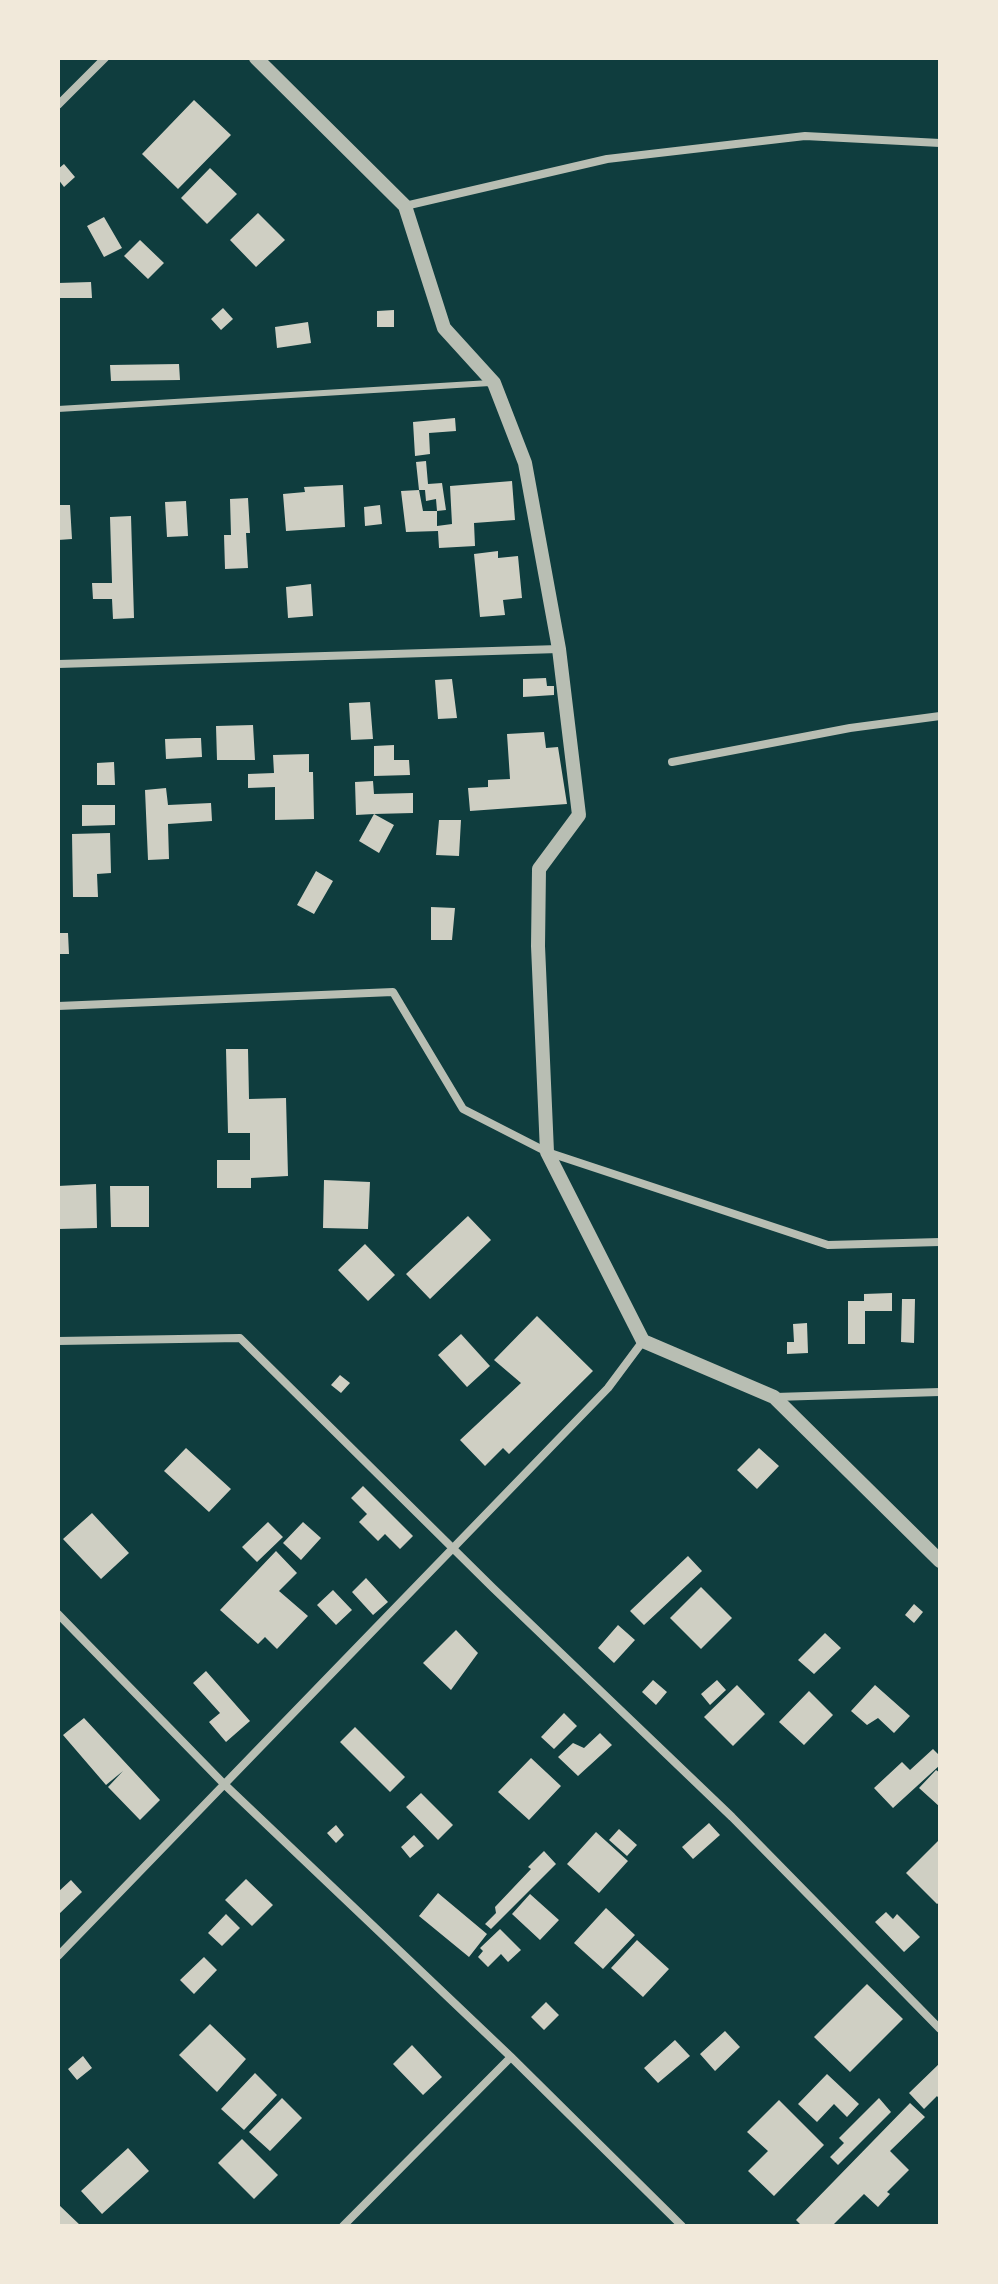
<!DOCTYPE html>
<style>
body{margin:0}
#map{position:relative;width:998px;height:2284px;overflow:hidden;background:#0f3d3e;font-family:"Public Sans",sans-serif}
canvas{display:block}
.frame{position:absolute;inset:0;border:60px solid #f1e9da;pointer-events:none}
</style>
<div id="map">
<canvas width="998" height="2284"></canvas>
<div class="frame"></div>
</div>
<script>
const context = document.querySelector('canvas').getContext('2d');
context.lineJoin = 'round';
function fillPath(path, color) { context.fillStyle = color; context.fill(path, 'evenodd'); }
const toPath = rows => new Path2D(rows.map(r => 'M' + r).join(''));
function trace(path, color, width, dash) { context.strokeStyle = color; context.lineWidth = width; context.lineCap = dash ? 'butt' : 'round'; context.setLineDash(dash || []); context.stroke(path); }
fillPath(toPath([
 [194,100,231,135,178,189,142,154],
 [64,164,75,177,64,187,58,179,58,169],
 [210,168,237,194,207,224,181,198],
 [258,213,285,240,256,267,230,240],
 [104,217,122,248,104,257,87,226],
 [140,240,164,263,148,279,124,256],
 [91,282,92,298,59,298,58,283],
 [223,308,233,319,221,330,211,319],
 [394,310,394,327,377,327,377,311],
 [308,322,311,343,277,348,275,327],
 [179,364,180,380,111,381,110,365],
 [455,418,456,431,429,433,430,454,415,456,413,422],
 [426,461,428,484,442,483,446,510,437,511,436,499,426,501,425,490,419,490,416,462],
 [512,481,515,520,474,523,475,546,439,548,438,531,406,532,401,491,419,490,423,511,437,511,437,526,452,524,450,486],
 [343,485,345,527,286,531,283,494,305,492,304,487],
 [248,498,250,533,246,533,248,568,225,569,224,535,231,535,230,499],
 [186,501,188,536,167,537,165,502],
 [58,505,70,505,72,539,58,540],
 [380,505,382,524,365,526,364,507],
 [131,516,134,618,113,619,112,599,93,599,92,583,112,583,110,517],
 [498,551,498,558,518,556,522,598,503,600,505,615,480,617,474,554],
 [311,584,313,616,288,618,286,587],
 [546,678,547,686,554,686,554,695,523,697,523,679],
 [452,679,457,718,438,719,435,680],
 [370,702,373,739,351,740,349,703],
 [253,725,255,760,217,760,216,726],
 [544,732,546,748,558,747,567,804,470,811,468,788,488,787,488,780,510,779,507,734],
 [195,738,201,738,202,757,166,759,165,739],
 [394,745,394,760,409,760,410,775,374,776,374,746],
 [309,754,309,772,313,772,314,819,275,820,275,787,248,788,248,774,274,773,273,755],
 [114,762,115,785,97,785,97,763],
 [373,781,374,794,413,793,413,813,374,814,394,825,379,853,359,841,374,814,356,815,355,782],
 [166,788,168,805,211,803,212,821,168,824,169,859,148,860,145,790],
 [82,805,115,805,115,825,82,826],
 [439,820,461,820,459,856,436,855],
 [110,833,111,873,97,874,98,897,73,897,72,834],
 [316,871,333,881,314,914,297,905],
 [431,907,455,908,452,940,431,940],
 [58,933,68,933,69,954,58,954],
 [226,1049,248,1049,249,1099,286,1098,288,1176,251,1178,251,1188,217,1188,217,1160,250,1160,250,1133,228,1133],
 [324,1180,370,1182,368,1229,323,1228],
 [96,1184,97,1228,58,1229,58,1186],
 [110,1186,149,1186,149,1227,111,1227],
 [468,1216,491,1240,430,1299,406,1274],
 [365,1244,395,1275,368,1301,338,1270],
 [892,1293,892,1311,865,1311,865,1344,848,1344,848,1301,864,1301,864,1294],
 [902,1299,915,1299,914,1343,901,1342],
 [537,1316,593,1371,509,1454,503,1448,485,1466,460,1440,521,1383,494,1360],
 [807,1323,808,1353,787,1354,787,1342,794,1342,793,1324],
 [461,1334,490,1366,467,1387,438,1355],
 [340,1375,350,1383,341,1393,331,1385],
 [186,1448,231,1489,209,1512,164,1471],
 [759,1448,779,1466,757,1489,737,1470],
 [363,1486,413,1536,400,1549,385,1534,378,1541,359,1522,367,1514,351,1498],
 [92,1513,129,1553,101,1579,63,1539],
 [268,1522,283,1537,257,1562,242,1547],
 [303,1522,321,1538,301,1560,283,1543],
 [276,1551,297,1573,279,1591,308,1616,277,1649,265,1637,258,1644,220,1610],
 [688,1556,702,1571,644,1625,630,1611],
 [366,1578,388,1602,373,1615,352,1592],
 [701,1587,732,1618,701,1649,670,1618],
 [333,1590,352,1610,336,1625,317,1605],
 [914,1604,923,1612,914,1623,905,1615],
 [618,1625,635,1640,614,1663,598,1648],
 [456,1630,478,1653,451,1690,423,1663],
 [825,1633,841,1648,814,1674,798,1660],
 [206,1671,250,1721,226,1742,209,1722,220,1713,193,1683],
 [653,1680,667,1692,656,1705,642,1692],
 [717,1680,726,1690,710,1705,701,1694],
 [737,1685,765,1714,733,1746,704,1717],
 [875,1685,910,1716,894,1733,878,1718,867,1725,851,1711],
 [809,1691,833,1715,804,1745,779,1722],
 [564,1713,577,1726,554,1749,541,1737],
 [84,1718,160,1800,140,1820,108,1787,123,1771,106,1785,63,1735],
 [355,1727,405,1777,390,1792,340,1742],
 [600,1733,612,1745,578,1776,558,1757,573,1743,584,1748],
 [933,1749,940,1756,940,1765,893,1808,874,1788,902,1762,910,1770],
 [531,1758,561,1786,529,1820,498,1792],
 [936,1770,940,1773,940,1807,919,1788],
 [421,1793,453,1825,438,1840,406,1807],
 [709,1823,720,1835,693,1859,682,1847],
 [336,1825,344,1835,336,1843,327,1833],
 [619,1829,637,1845,627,1856,609,1840],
 [596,1832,628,1861,599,1893,567,1864],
 [414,1835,424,1846,410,1858,401,1847],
 [940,1839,940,1902,937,1904,906,1873],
 [544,1851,556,1864,491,1929,485,1924,496,1913,495,1907,531,1869,528,1867],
 [246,1879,273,1905,252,1926,225,1900],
 [71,1880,82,1892,58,1915,58,1892],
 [438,1893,487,1934,469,1957,419,1916],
 [530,1894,559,1920,540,1940,512,1914],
 [606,1908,635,1935,603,1969,574,1943],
 [886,1912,893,1919,897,1914,920,1937,904,1952,875,1922],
 [226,1914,240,1928,222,1946,208,1933],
 [500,1929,521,1950,508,1962,501,1954,488,1967,478,1957,483,1951,480,1948],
 [637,1940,669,1969,643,1997,611,1968],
 [204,1957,217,1970,194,1994,180,1980],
 [867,1984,903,2019,850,2072,814,2037],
 [546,2002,559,2015,544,2030,531,2017],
 [210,2024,246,2059,217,2092,179,2055],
 [725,2031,740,2047,715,2071,700,2054],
 [675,2040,690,2056,658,2083,644,2068],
 [412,2045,442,2077,423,2095,393,2064],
 [83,2056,92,2068,77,2080,68,2069],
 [940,2063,940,2100,937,2096,924,2109,909,2093],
 [255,2073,277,2095,244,2130,221,2109],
 [827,2074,859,2104,847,2117,834,2104,817,2122,798,2104],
 [282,2098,302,2118,270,2151,249,2132],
 [879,2098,891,2112,838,2165,830,2157,844,2143,839,2138],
 [779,2100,824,2145,774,2196,748,2171,768,2151,747,2132],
 [910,2103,925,2117,890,2151,909,2170,887,2192,890,2194,878,2207,864,2194,832,2226,802,2226,796,2220],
 [242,2139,278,2175,254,2199,218,2163],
 [128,2148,149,2171,102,2214,81,2191],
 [58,2204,81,2226,58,2226]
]), '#cfcfc3');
trace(toPath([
 [58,409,490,383]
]), '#b8beb3', 6);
trace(toPath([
 [58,105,105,58],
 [405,206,607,159,805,136,940,143],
 [58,664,559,649],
 [672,762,850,728,940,716],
 [58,1006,393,992,463,1109,547,1152,828,1245,940,1242],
 [58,1341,240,1338,493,1588,732,1817,940,2029],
 [775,1397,940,1392],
 [58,1614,224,1784,511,2057,682,2226],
 [58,1956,608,1388,643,1341],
 [343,2226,511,2057]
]), '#b8beb3', 8);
trace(toPath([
 [256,58,405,206,444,328,494,383,525,463,559,649,579,815,539,869,538,946,547,1152,643,1341,774,1397,940,1561]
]), '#b8beb3', 14);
</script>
